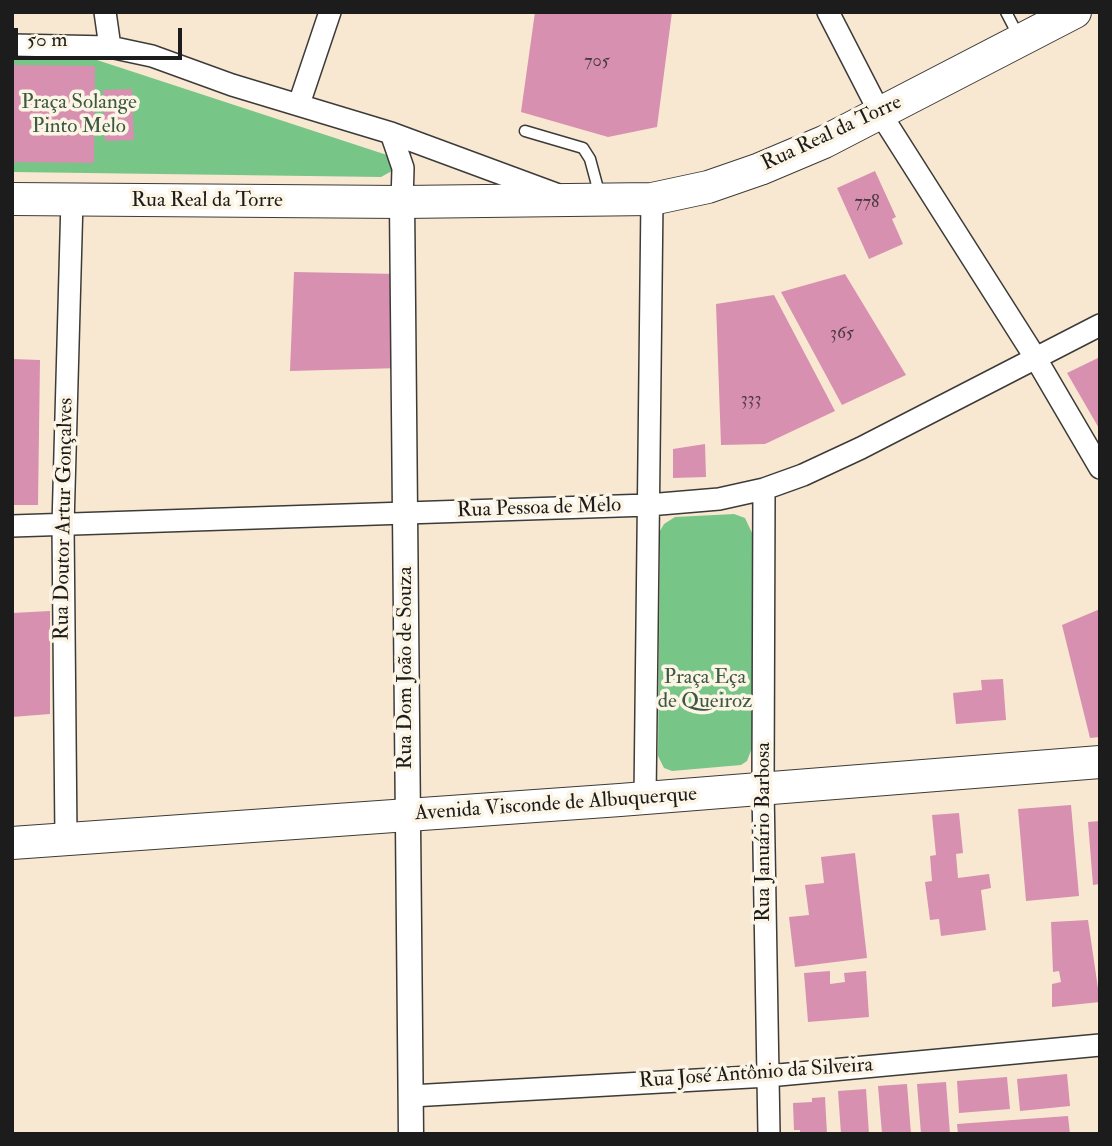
<!DOCTYPE html>
<meta charset="utf-8">
<style>
body{margin:0}
#map{position:relative;width:1112px;height:1146px;overflow:hidden;background:#f8e8d2;font-family:"IM FELL Double Pica",serif}
canvas{display:block}
.frame{position:absolute;inset:0;border:14px solid #1c1c1c;pointer-events:none}
.scale{position:absolute;left:14px;top:28px;width:168px;height:32px;box-sizing:border-box;border:4px solid #1c1c1c;border-top:0;padding-left:9px;font-size:21px;line-height:24px;white-space:nowrap;color:#1c1c1c;-webkit-text-stroke:5px #fcf5e5;paint-order:stroke}
</style>
<div id="map">
<canvas width="1112" height="1146"></canvas>
<div class="frame"></div>
<div class="scale">50 m</div>
</div>
<script>
const context = document.querySelector('canvas').getContext('2d');
context.lineJoin = 'round';
function fillPath(path, color) { context.fillStyle = color; context.fill(path, 'evenodd'); }
const toPath = rows => new Path2D(rows.map(r => 'M' + r).join(''));
function trace(path, color, width, dash) { context.strokeStyle = color; context.lineWidth = width; context.lineCap = dash ? 'butt' : 'round'; context.setLineDash(dash || []); context.stroke(path); }
function write(font, color, halo, rows, align = 'center') {
  context.font = font + ' "IM FELL Double Pica",serif'; context.lineWidth = 7; context.setLineDash([]); context.textBaseline = 'middle'; context.strokeStyle = halo; context.fillStyle = color; for (const [text, x, y, turn = 0] of rows) {
    context.save(); context.translate(x, y); context.rotate((+turn || 0) * Math.PI / 180); context.textAlign = isNaN(turn) ? turn : align; if (halo) context.strokeText(text, 0, 0); context.fillText(text, 0, 0); context.restore();
  }
}
fillPath(toPath([
 [12,56,71,57,97,60,387,155,389,156,392,171,381,177,12,172],
 [734,514,745,518,753,535,752,748,747,761,741,765,672,771,664,768,658,756,660,531,664,524,675,517]
]), '#78c687');
fillPath(toPath([
 [535,12,672,12,657,127,608,137,521,112],
 [12,65,95,66,94,163,12,162],
 [132,89,134,140,105,141,103,90],
 [875,171,896,217,892,219,903,244,869,259,837,188],
 [294,272,399,274,400,368,290,371],
 [845,274,906,375,842,405,781,292],
 [774,295,835,411,765,444,721,445,716,304],
 [1100,357,1100,430,1067,373],
 [12,359,40,360,38,505,12,505],
 [705,444,706,477,673,478,673,449],
 [1100,609,1100,737,1090,738,1062,625],
 [50,611,50,714,12,717,12,613],
 [1003,679,1006,720,956,724,953,693,982,690,981,680],
 [1071,805,1079,896,1026,901,1018,809],
 [959,813,963,853,956,854,958,878,989,874,991,888,981,890,986,930,941,936,939,919,930,920,925,882,932,881,930,856,936,855,932,815],
 [1100,821,1100,884,1093,885,1088,822],
 [855,853,867,958,795,967,789,917,809,915,805,885,824,883,821,857],
 [1088,920,1100,1002,1052,1007,1052,984,1061,982,1059,971,1053,972,1051,922],
 [830,971,830,984,845,982,844,973,866,971,869,1017,808,1022,804,973],
 [1067,1074,1070,1106,1020,1111,1017,1079],
 [1007,1077,1010,1109,959,1113,957,1081],
 [946,1082,950,1134,921,1134,917,1084],
 [907,1084,911,1134,882,1134,878,1086],
 [866,1089,869,1134,841,1134,838,1091],
 [825,1097,827,1134,800,1134,800,1130,794,1130,793,1103,812,1102,812,1098],
 [1068,1116,1070,1134,958,1134,957,1124]
]), '#d790af');
const service = toPath([
 [1006,12,1019,37],
 [525,131,583,148,590,159,600,196]
]);
const minor = toPath([
 [105,12,110,47],
 [828,12,880,113,1035,357,1100,468],
 [12,45,110,47,152,56,232,85,391,133,556,194],
 [299,104,330,12],
 [391,133,403,168,402,202],
 [764,489,763,789,769,1134],
 [12,526,648,505,719,499,764,489,803,475,861,448,1100,325],
 [645,798,652,199],
 [66,839,63,525,72,200],
 [411,1096,768,1076,1100,1045]
]);
const tertiary = toPath([
 [402,202,411,1134]
]);
const primary = toPath([
 [12,199,402,202,652,199,708,187,760,169,824,142,1075,12],
 [12,843,620,800,1100,762]
]);
trace(service, '#3d3b37', 13);
trace(minor, '#3d3b37', 24);
trace(tertiary, '#3d3b37', 27);
trace(primary, '#3d3b37', 34);
trace(service, '#fff', 10);
trace(minor, '#fff', 21);
trace(tertiary, '#fff', 24);
trace(primary, '#fff', 32);
write('18px', '#4b3941', null, [
 ["705",597,62],
 ["778",867,203],
 ["365",842,334],
 ["333",751,400]
]);
write('21px', '#3c5841', '#fcf5e5', [
 ["Praça Solange",79,103],
 ["Pinto Melo",79,127],
 ["Praça Eça",705,678],
 ["de Queiroz",705,702]
]);
write('21px', '#1c1c1c', '#fcf5e5', [
 ["Rua Real da Torre",832,134,-25],
 ["Rua Real da Torre",207,201],
 ["Rua Pessoa de Melo",539,509,-2],
 ["Rua Doutor Artur Gonçalves",65,519,-89],
 ["Rua Dom João de Souza",406,668,-90],
 ["Avenida Visconde de Albuquerque",556,805,-4],
 ["Rua Januário Barbosa",764,832,-90],
 ["Rua José Antônio da Silveira",756,1074,-4]
]);
</script>
